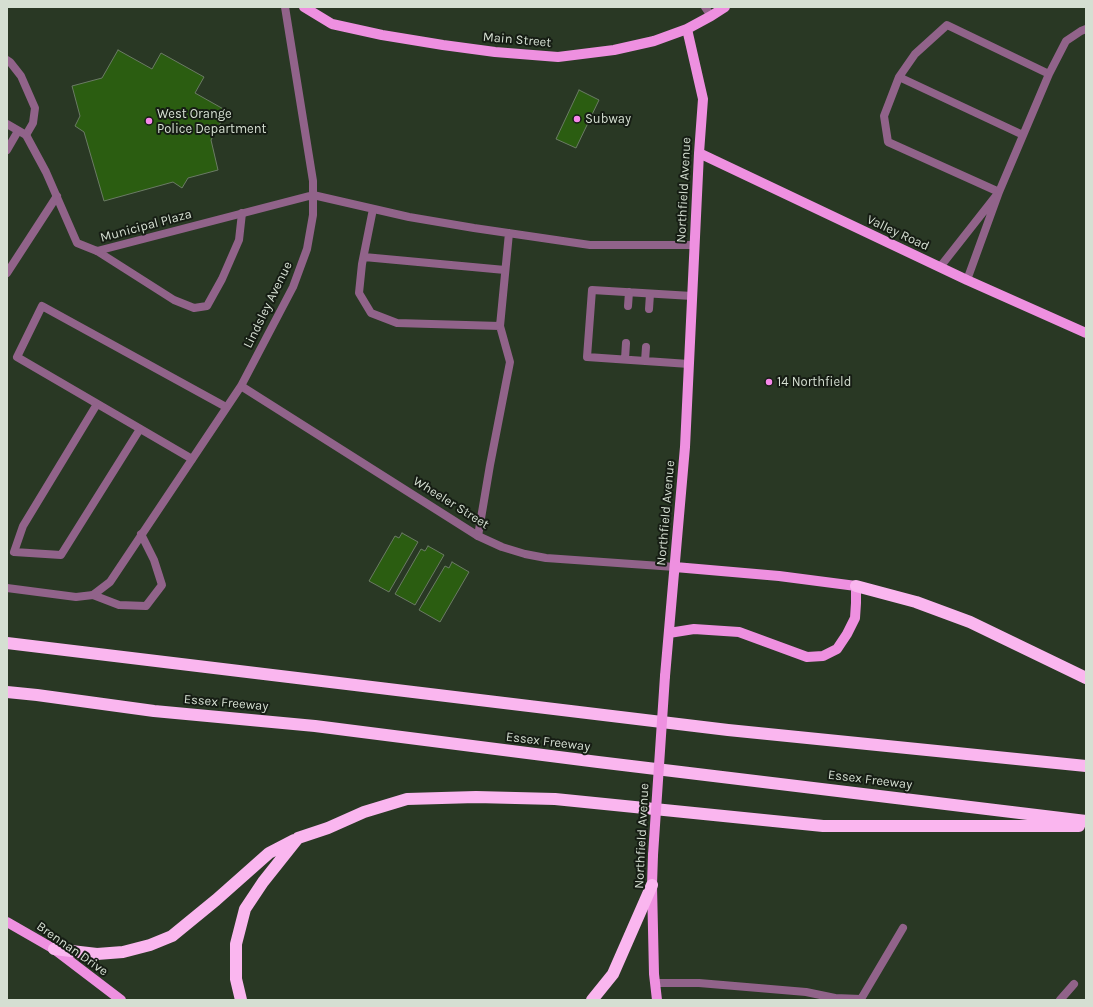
<!DOCTYPE html>
<style>
body{margin:0}
#map{position:relative;width:1093px;height:1007px;overflow:hidden;background:#293824;font-family:Karla,sans-serif}
canvas{display:block}
.frame{position:absolute;inset:0;border:8px solid #d5dfd2;pointer-events:none}
</style>
<div id="map">
<canvas width="1093" height="1007"></canvas>
<div class="frame"></div>
</div>
<script>
const context = document.querySelector('canvas').getContext('2d');
context.lineJoin = 'round';
function fillPath(path, color) { context.fillStyle = color; context.fill(path, 'evenodd'); }
const toPath = rows => new Path2D(rows.map(r => 'M' + r).join(''));
function trace(path, color, width, dash) { context.strokeStyle = color; context.lineWidth = width; context.lineCap = dash ? 'butt' : 'round'; context.setLineDash(dash || []); context.stroke(path); }
function write(font, color, halo, rows, align = 'center') {
  context.font = font + ' Karla,sans-serif'; context.lineWidth = 4; context.setLineDash([]); context.textBaseline = 'middle'; context.strokeStyle = halo; context.fillStyle = color; for (const [text, x, y, turn = 0] of rows) {
    context.save(); context.translate(x, y); context.rotate((+turn || 0) * Math.PI / 180); context.textAlign = isNaN(turn) ? turn : align; if (halo) context.strokeText(text, 0, 0); context.fillText(text, 0, 0); context.restore();
  }
}
const building = toPath([
 [118,50,152,69,161,53,204,77,195,93,227,111,211,140,218,170,188,178,182,188,173,182,104,201,84,132,75,126,80,116,72,86,102,78,118,50],
 [579,90,599,100,576,148,556,139,579,90],
 [402,533,418,542,389,592,369,581,395,536,399,538,402,533],
 [428,546,444,555,415,605,395,594,421,549,425,551,428,546],
 [452,562,469,572,440,622,419,610,445,566,449,568,452,562]
]);
fillPath(building, '#2b5d11');
trace(building, '#6b7b65', 1);
trace(toPath([
 [705,7,711,16],
 [7,60,10,62,21,76,35,108,33,123,26,135],
 [1049,74,947,25,915,54,899,77,884,116,888,142,999,192,1049,74,1066,41,1081,31,1086,29],
 [899,77,1023,135],
 [7,150,18,131],
 [313,195,409,217,474,228,590,245,694,245],
 [373,209,362,264,359,293,371,313,397,323,500,326],
 [97,251,174,300,194,308,207,306,222,279,239,240,242,213],
 [364,257,505,270],
 [940,267,999,192,967,280],
 [7,273,57,196],
 [628,306,629,292],
 [649,309,650,294],
 [625,359,626,343],
 [645,361,646,347],
 [689,364,587,357,592,290,692,296],
 [97,404,23,526,14,552,61,555,140,429],
 [192,459,17,357,42,306,226,407],
 [478,536,490,465,510,362,500,326,509,233],
 [93,595,119,605,146,606,162,585,154,560,141,534],
 [655,983,699,983,806,992,835,998,835,1000],
 [835,998,861,999,903,928],
 [1060,1000,1074,984]
]), '#91638a', 8);
trace(toPath([
 [7,124,26,135,46,172,77,243,97,251,313,195],
 [241,386,478,536,502,547,525,554,546,558,675,567],
 [7,588,76,597,93,595,110,582,241,386,293,287,307,249,313,215,313,181,285,7]
]), '#91638a', 8);
trace(toPath([
 [304,7,332,24,382,35,443,45,495,52,558,57,614,50,654,41,687,29,711,16,725,7],
 [699,153,967,280,1086,333],
 [669,633,694,629,739,632,807,657,823,656,837,649,847,634,855,618,856,603,856,586,779,576,675,567],
 [665,676,685,447,699,153,703,99,687,29],
 [653,855,652,885,654,974,657,1000],
 [7,922,54,949,121,1000]
]), '#ee90e0', 10);
trace(toPath([
 [856,586,916,602,970,622,1086,678],
 [7,643,728,730,1086,766],
 [7,692,37,695,154,711,315,726,598,762,1086,821],
 [54,949,97,954,123,952,150,945,172,936,216,900,269,853,294,840],
 [241,1000,236,979,236,944,245,909,263,882,298,838,328,828,364,812,407,799,476,797,555,799,823,826,1079,826],
 [592,1000,613,974,652,885]
]), '#fab6ef', 12);
trace(toPath([
 [653,855,665,676]
]), '#ee90e0', 10);
for (const [x, y, r, color] of [
 [577,119,4,"#f888ea"],
 [149,121,4,"#f888ea"],
 [769,382,4,"#f888ea"]
]) { const dot = new Path2D(); dot.arc(x, y, r, 0, 2 * Math.PI); context.fillStyle = color; context.fill(dot); trace(dot, '#161d14', 1.5); }
write('13px', '#d5dfd2', '#161d14', [
 ["Main Street",517,40,5],
 ["Northfield Avenue",684,190,-87],
 ["Municipal Plaza",146,226,-15],
 ["Valley Road",898,233,25],
 ["Lindsley Avenue",268,305,-64],
 ["Wheeler Street",451,503,32],
 ["Northfield Avenue",666,513,-85],
 ["Essex Freeway",226,703,5],
 ["Essex Freeway",548,742,7],
 ["Essex Freeway",870,780,7],
 ["Northfield Avenue",642,836,-87],
 ["Brennan Drive",72,949,35]
]);
write('13px', '#d5dfd2', '#161d14', [
 ["West Orange",157,114],
 ["Police Department",157,129],
 ["Subway",585,119],
 ["14 Northfield",777,382]
], 'left');
</script>
